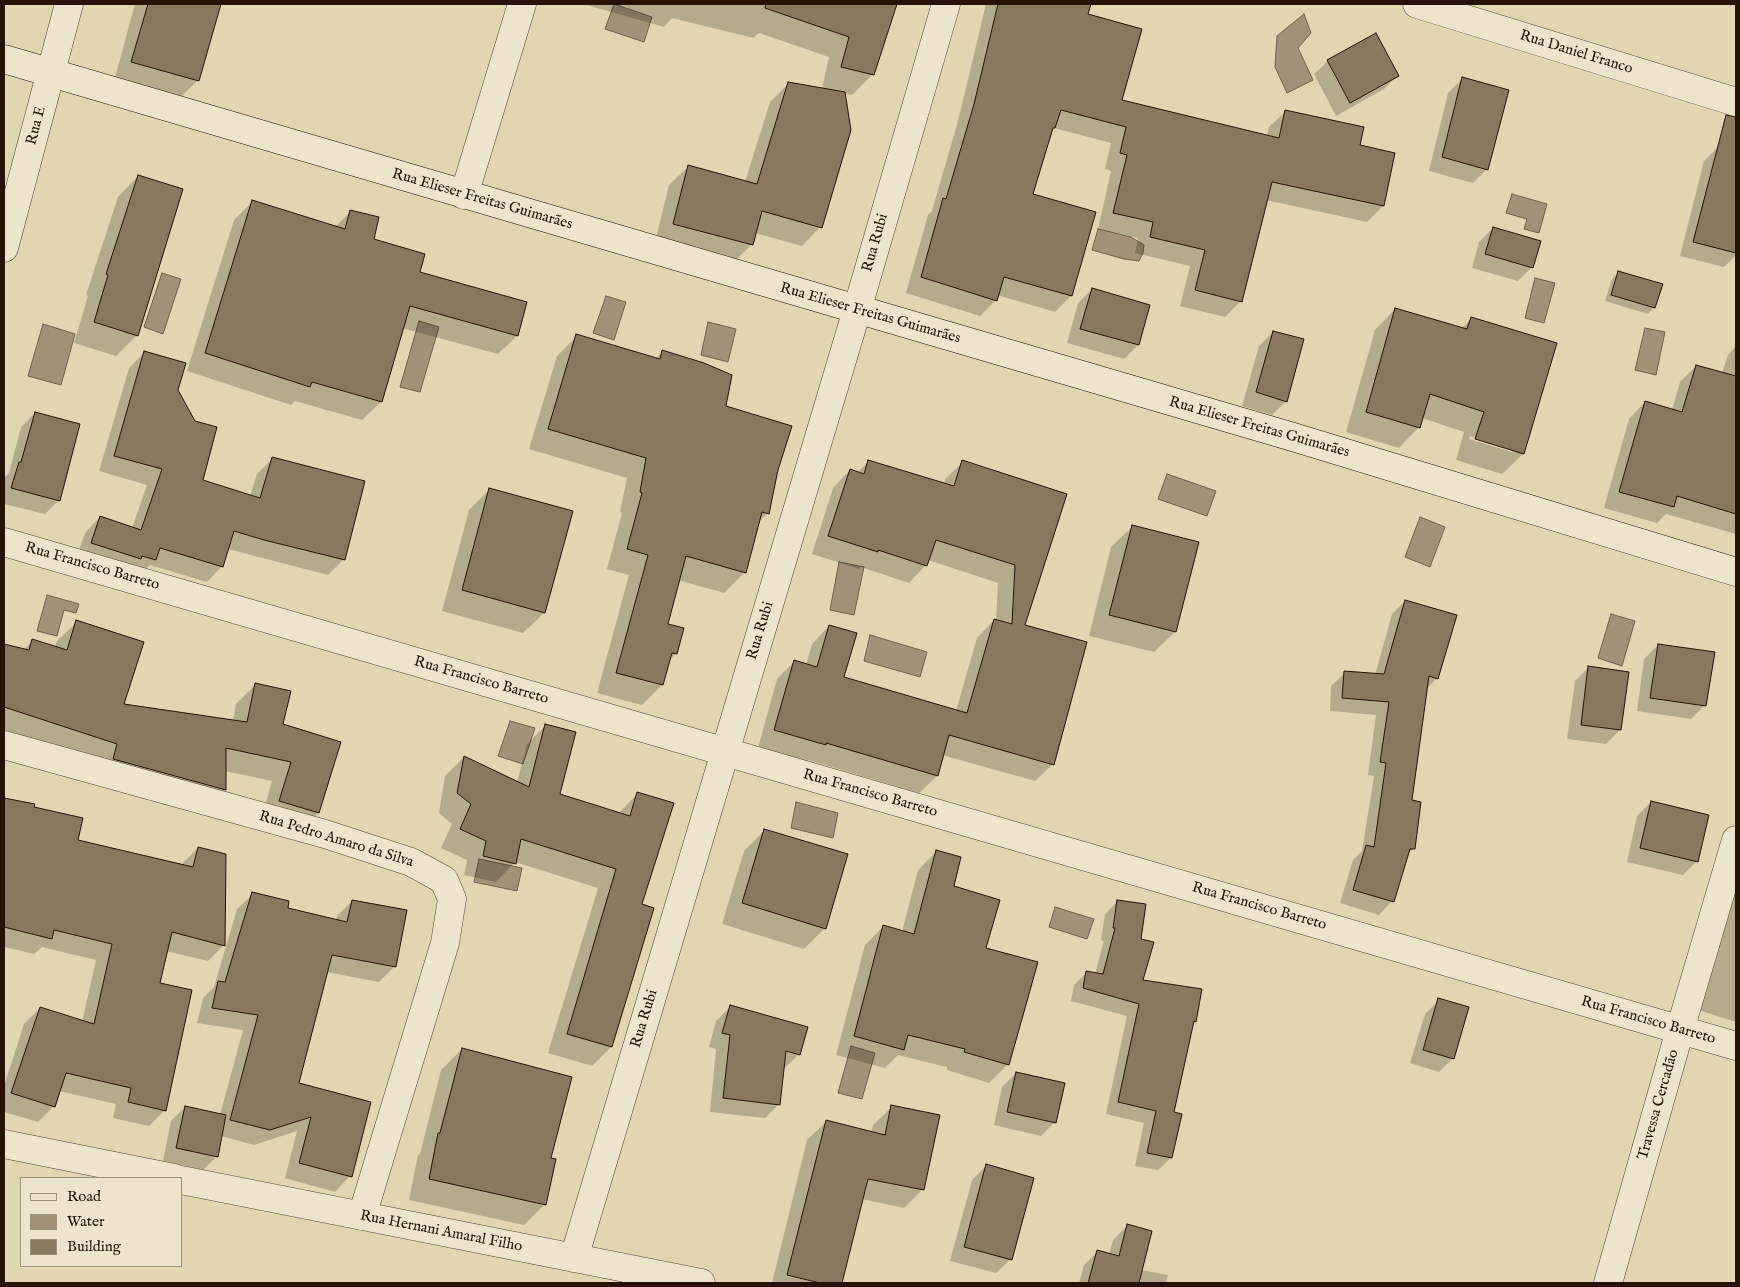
<!DOCTYPE html>
<meta charset="utf-8">
<style>
body{margin:0}
#map{position:relative;width:1740px;height:1287px;overflow:hidden;background:#e2d6b1;font-family:"IM FELL English",serif}
canvas{display:block}
.frame{position:absolute;inset:0;border:5px solid #271209;pointer-events:none}
.legend{position:absolute;left:20px;top:1177px;width:162px;height:90px;box-sizing:border-box;background:#ece4cc;border:1px solid #9d907e;margin:0;padding:6px 9px;list-style:none;font-size:15px;color:#271209}
.legend li{display:flex;align-items:center;gap:10px;height:25px}
.legend b{width:25px;border:1px solid #9d907e}
</style>
<div id="map">
<canvas width="1740" height="1287"></canvas>
<div class="frame"></div>
<ul class="legend">
<li><b style="height:6px;background:#ece4cc"></b>Road</li>
<li><b style="height:14px;background:#a29378"></b>Water</li>
<li><b style="height:14px;background:#887860"></b>Building</li>
</ul>
</div>
<script>
const context = document.querySelector('canvas').getContext('2d');
context.lineJoin = 'round';
function fillPath(path, color) { context.fillStyle = color; context.fill(path, 'evenodd'); }
const toPath = rows => new Path2D(rows.map(r => 'M' + r).join(''));
function trace(path, color, width, dash) { context.strokeStyle = color; context.lineWidth = width; context.lineCap = dash ? 'butt' : 'round'; context.setLineDash(dash || []); context.stroke(path); }
function write(font, color, halo, rows, align = 'center') {
  context.font = font + ' "IM FELL English",serif'; context.lineWidth = 4; context.setLineDash([]); context.textBaseline = 'middle'; context.strokeStyle = halo; context.fillStyle = color; for (const [text, x, y, turn = 0] of rows) {
    context.save(); context.translate(x, y); context.rotate((+turn || 0) * Math.PI / 180); context.textAlign = isNaN(turn) ? turn : align; if (halo) context.strokeText(text, 0, 0); context.fillText(text, 0, 0); context.restore();
  }
}
const water = toPath([
 [614,4,652,17,644,42,605,29,614,4],
 [1304,14,1311,33,1298,48,1313,80,1287,93,1275,67,1277,36,1304,14],
 [1512,194,1547,204,1539,233,1524,229,1527,219,1506,213,1512,194],
 [1098,229,1131,237,1144,245,1143,253,1139,261,1124,259,1092,250,1098,229],
 [162,273,181,279,163,334,144,327,162,273],
 [1535,278,1555,283,1544,323,1525,318,1535,278],
 [606,296,626,302,614,340,593,333,606,296],
 [419,321,439,327,420,392,400,387,419,321],
 [708,322,736,329,728,362,701,355,708,322],
 [43,324,75,334,61,385,28,376,43,324],
 [1645,328,1665,332,1656,375,1635,370,1645,328],
 [1167,474,1216,491,1207,516,1158,499,1167,474],
 [1420,517,1445,527,1430,567,1405,557,1420,517],
 [839,562,864,567,854,615,830,610,839,562],
 [47,595,79,604,76,613,64,610,57,636,37,631,47,595],
 [1611,614,1635,621,1622,666,1598,658,1611,614],
 [870,635,927,652,920,677,864,661,870,635],
 [510,721,535,728,523,764,498,756,510,721],
 [796,802,838,813,833,838,791,828,796,802],
 [479,859,522,868,517,891,474,882,479,859],
 [1055,907,1094,919,1087,939,1049,927,1055,907],
 [851,1046,875,1053,862,1099,838,1093,851,1046]
]);
fillPath(water, '#a29378');
trace(water, '#715f4c', 1);
fillPath(toPath([
 [135,4,220,4,197,81,179,99,114,81],
 [583,4,896,4,872,75,852,95,844,93,820,227,802,246,755,233,752,244,733,263,655,242,669,185,688,167,745,182,770,102,789,83,822,89,829,57,759,33,753,38,672,18,664,27],
 [986,4,1089,4,1086,15,1121,101,1267,136,1269,127,1286,111,1358,146,1383,206,1367,222,1266,200,1241,301,1225,317,1180,306,1190,266,1135,253,1138,238,1098,229,1111,171,1105,169,1111,143,1054,128,1051,131,1032,195,1071,296,1055,312,997,295,996,300,980,316,906,293,928,215,932,211,958,121],
 [1328,61,1398,75,1384,89,1336,116,1314,74],
 [1462,79,1487,169,1473,183,1429,171,1448,93],
 [1718,147,1736,152,1736,255,1724,267,1680,256,1704,161],
 [138,176,137,335,116,356,74,343,88,296,86,295,118,197],
 [253,201,335,227,350,212,372,240,418,273,525,303,517,336,498,354,402,328,381,402,362,420,295,401,291,405,187,371,234,220],
 [1493,228,1532,267,1518,281,1472,268,1479,242],
 [1619,272,1654,307,1648,314,1605,301,1612,279],
 [1092,289,1149,305,1138,345,1124,359,1067,343,1078,303],
 [1395,309,1461,329,1471,319,1523,454,1502,474,1456,460,1464,432,1422,418,1419,427,1399,448,1346,432,1375,330],
 [1470,436,1512,449,1512,452,1469,439],
 [1273,332,1286,401,1272,415,1242,406,1259,346],
 [577,336,655,359,663,352,724,406,777,469,768,513,758,522,745,572,724,593,678,580,666,625,676,653,669,661,662,685,642,705,597,693,629,575,607,569,622,513,620,512,627,478,529,449,557,356],
 [1736,346,1736,534,1666,514,1657,523,1604,508,1629,419,1645,402,1672,410,1680,382,1696,366,1722,373,1728,355],
 [145,352,177,390,201,480,250,496,257,474,273,458,344,559,328,575,228,549,222,566,207,582,150,565,139,575,76,558,85,533,100,517,132,528,147,485,99,471,129,368],
 [35,413,59,500,45,514,4,504,4,481,5,477,9,473,21,427],
 [869,461,944,484,945,479,963,462,1065,495,1023,626,1053,764,1035,781,942,755,937,776,919,793,808,760,807,762,758,748,777,679,794,662,806,665,812,644,829,626,843,678,956,711,977,638,994,620,996,621,998,583,928,560,926,565,909,583,861,567,859,569,812,554,833,488,850,470,857,473],
 [490,489,544,613,523,633,442,611,469,510],
 [1132,527,1175,632,1154,652,1089,636,1111,547],
 [1405,601,1437,678,1426,690,1411,801,1413,849,1406,856,1392,901,1379,915,1340,903,1353,860,1362,851,1374,776,1368,775,1376,715,1330,711,1331,686,1345,673,1375,675,1392,614],
 [77,622,123,705,233,721,236,704,256,684,282,725,339,742,318,813,298,832,261,821,272,781,225,771,225,790,205,809,4,733,4,645,23,650,33,641,55,648,57,641],
 [1658,645,1705,705,1691,719,1637,711,1644,659],
 [1589,667,1627,673,1620,730,1606,744,1567,739,1575,681],
 [546,725,558,795,618,814,638,793,641,905,652,909,611,1047,592,1066,548,1053,598,888,515,862,496,882,464,875,467,860,441,848,452,824,439,813,445,776,464,757,517,782,527,744],
 [4,799,33,805,33,808,76,841,182,864,198,848,224,945,208,961,166,951,158,984,165,1110,149,1126,113,1118,116,1104,59,1091,54,1106,38,1122,4,1112,4,1086,24,1024,40,1008,82,1022,96,960,42,947,34,954,4,947],
 [1651,802,1697,861,1683,875,1627,862,1637,816],
 [765,830,825,928,804,949,722,924,744,851],
 [1736,848,1736,1022,1695,1009],
 [936,852,952,887,985,949,1008,1064,989,1083,947,1070,947,1067,898,1055,885,1068,836,1055,865,945,883,927,902,932,918,870],
 [253,894,286,909,336,921,337,916,352,901,394,967,379,982,326,972,297,1084,350,1176,335,1192,285,1178,297,1131,254,1145,221,1136,217,1156,203,1170,163,1161,171,1121,185,1107,220,1115,243,1030,197,1023,203,998,214,987,237,909],
 [1118,901,1139,940,1142,981,1195,1021,1193,1024,1173,1113,1171,1158,1158,1170,1135,1166,1144,1123,1106,1114,1127,1016,1071,1001,1074,985,1087,972,1095,974,1104,941,1101,940,1105,914],
 [1439,1000,1453,1058,1439,1072,1410,1063,1425,1014],
 [730,1007,799,1054,785,1068,783,1067,779,1104,765,1118,710,1112,716,1049,709,1047,716,1021],
 [462,1049,550,1159,545,1204,524,1225,409,1200,418,1155,420,1154,441,1070],
 [1016,1073,1055,1122,1041,1136,994,1125,1002,1087],
 [892,1107,923,1189,904,1208,862,1199,841,1283,772,1283,807,1140,826,1122,871,1133,873,1125],
 [986,1166,1010,1260,996,1273,950,1261,972,1180],
 [1127,1226,1141,1270,1168,1275,1166,1283,1079,1283,1084,1265,1098,1251,1109,1254,1113,1240]
]), '#0003');
const building = toPath([
 [148,4,221,4,199,81,131,62,148,4],
 [766,4,897,4,874,75,841,67,849,37,765,8,766,4],
 [998,4,1091,4,1088,14,1142,29,1122,100,1279,138,1285,110,1364,127,1360,145,1395,153,1384,206,1272,182,1242,302,1195,290,1205,250,1150,237,1153,222,1113,213,1127,155,1120,153,1126,127,1061,110,1055,128,1053,128,1033,194,1096,212,1072,296,1004,277,997,301,921,277,943,198,946,199,974,104,998,4],
 [1376,33,1399,76,1350,103,1327,60,1376,33],
 [1462,77,1509,90,1488,170,1442,157,1462,77],
 [788,82,845,92,851,130,822,228,762,211,753,245,673,224,688,165,757,184,788,82],
 [1726,115,1736,117,1736,253,1693,242,1726,115],
 [138,175,183,189,138,336,94,322,108,275,106,274,138,175],
 [252,200,345,229,350,210,379,217,374,239,425,254,420,272,527,302,518,336,410,306,382,402,312,382,310,387,205,353,252,200],
 [1493,227,1541,241,1533,268,1485,254,1493,227],
 [1618,271,1663,284,1655,308,1611,295,1618,271],
 [1092,288,1150,305,1139,345,1080,329,1092,288],
 [1395,308,1467,329,1471,317,1557,343,1524,454,1475,439,1484,412,1430,394,1420,428,1366,412,1395,308],
 [1273,331,1304,339,1287,402,1256,392,1273,331],
 [576,334,660,359,662,350,704,363,732,375,726,406,792,426,778,470,769,514,762,512,746,573,686,556,668,624,684,628,677,654,672,653,663,685,616,673,648,555,627,549,642,493,640,492,646,458,548,429,576,334],
 [144,351,186,363,178,390,195,421,217,427,203,480,260,498,272,457,365,481,345,560,264,540,234,531,223,567,160,548,156,560,142,556,141,559,91,543,100,516,141,530,162,469,114,456,144,351],
 [1696,365,1736,376,1736,514,1677,496,1674,507,1619,492,1645,401,1682,412,1696,365],
 [35,412,80,424,60,501,11,488,19,462,21,462,35,412],
 [868,460,954,486,962,460,1067,494,1025,625,1087,642,1054,765,949,735,938,776,826,743,826,745,774,730,794,660,817,667,829,625,857,633,844,677,967,713,994,619,1012,624,1015,565,936,540,927,566,878,550,878,552,828,536,850,469,864,474,868,460],
 [489,488,573,511,545,613,462,590,489,488],
 [1132,525,1199,542,1176,632,1109,615,1132,525],
 [1405,600,1457,615,1438,679,1429,676,1412,800,1421,802,1415,849,1410,849,1394,902,1353,890,1366,845,1374,847,1386,763,1380,762,1389,702,1342,698,1344,671,1384,674,1405,600],
 [76,620,144,642,124,704,247,722,255,683,291,691,283,724,341,742,319,813,279,801,291,762,226,748,226,790,113,759,117,744,4,707,4,644,29,650,32,639,67,650,76,620],
 [1658,644,1715,652,1706,706,1650,698,1658,644],
 [1588,666,1629,672,1621,730,1581,725,1588,666],
 [545,724,576,732,560,794,630,816,637,792,674,803,642,904,654,908,612,1047,567,1034,616,869,521,839,516,864,483,856,486,841,460,829,471,804,457,793,464,756,529,787,545,724],
 [4,798,35,804,34,807,83,818,78,840,193,867,198,847,226,854,225,946,172,932,160,983,192,990,166,1111,128,1102,131,1088,66,1073,55,1107,11,1093,40,1007,94,1024,112,944,54,930,52,939,4,927,4,798],
 [1651,801,1709,815,1698,862,1640,848,1651,801],
 [764,829,848,854,826,929,742,903,764,829],
 [936,850,961,857,954,886,1000,900,986,948,1038,962,1009,1065,964,1052,965,1049,908,1035,904,1050,854,1036,883,925,914,934,936,850],
 [252,892,289,901,288,908,347,922,352,900,407,910,396,967,332,955,299,1083,371,1102,352,1177,299,1163,311,1117,270,1130,230,1120,258,1015,212,1008,218,981,225,982,252,892],
 [1117,900,1146,904,1141,939,1154,942,1143,980,1202,989,1196,1022,1194,1021,1174,1112,1182,1114,1172,1158,1147,1153,1156,1111,1118,1102,1139,1004,1083,988,1086,971,1103,974,1115,928,1113,928,1117,900],
 [1438,998,1469,1007,1454,1059,1423,1050,1438,998],
 [730,1005,808,1027,800,1055,786,1051,780,1105,723,1098,730,1035,722,1033,730,1005],
 [462,1048,572,1077,551,1158,556,1159,546,1205,429,1179,438,1133,440,1133,462,1048],
 [1016,1072,1065,1083,1056,1123,1007,1112,1016,1072],
 [891,1105,940,1115,924,1190,868,1179,842,1283,820,1283,787,1275,826,1120,885,1135,891,1105],
 [185,1106,226,1115,218,1157,176,1148,185,1106],
 [986,1164,1034,1178,1012,1260,964,1247,986,1164],
 [1127,1224,1152,1231,1139,1283,1088,1283,1097,1250,1119,1256,1127,1224]
]);
fillPath(building, '#887860');
trace(building, '#271209', 1);
const street = toPath([
 [1417,4,1736,102],
 [464,195,522,4],
 [4,248,69,4],
 [4,542,1736,1046],
 [4,745,325,834,411,862,444,880,452,899,445,943,362,1216],
 [4,1144,174,1178],
 [181,1180,701,1283],
 [574,1258,857,310,946,4],
 [1608,1283,1680,1030,1736,840]
]);
const secondary = toPath([
 [4,59,1293,437,1736,572]
]);
trace(street, '#564333', 29);
trace(secondary, '#271209', 29);
trace(street, '#ece4cc', 28);
trace(secondary, '#ece4cc', 28);
write('15px', '#271209', '#ece4cc', [
 ["Rua Daniel Franco",1576,53,17],
 ["Rua E",37,126,-75],
 ["Rua Elieser Freitas Guimarães",482,200,16],
 ["Rua Rubi",876,243,-74],
 ["Rua Elieser Freitas Guimarães",870,314,16],
 ["Rua Elieser Freitas Guimarães",1259,428,16],
 ["Rua Francisco Barreto",92,567,16],
 ["Rua Rubi",761,631,-73],
 ["Rua Francisco Barreto",481,681,16],
 ["Rua Francisco Barreto",870,794,16],
 ["Rua Pedro Amaro da Silva",336,840,17],
 ["Rua Francisco Barreto",1259,907,16],
 ["Rua Rubi",645,1019,-73],
 ["Rua Francisco Barreto",1648,1021,16],
 ["Travessa Cercadão",1659,1105,-74],
 ["Rua Hernani Amaral Filho",441,1232,11]
]);
</script>
